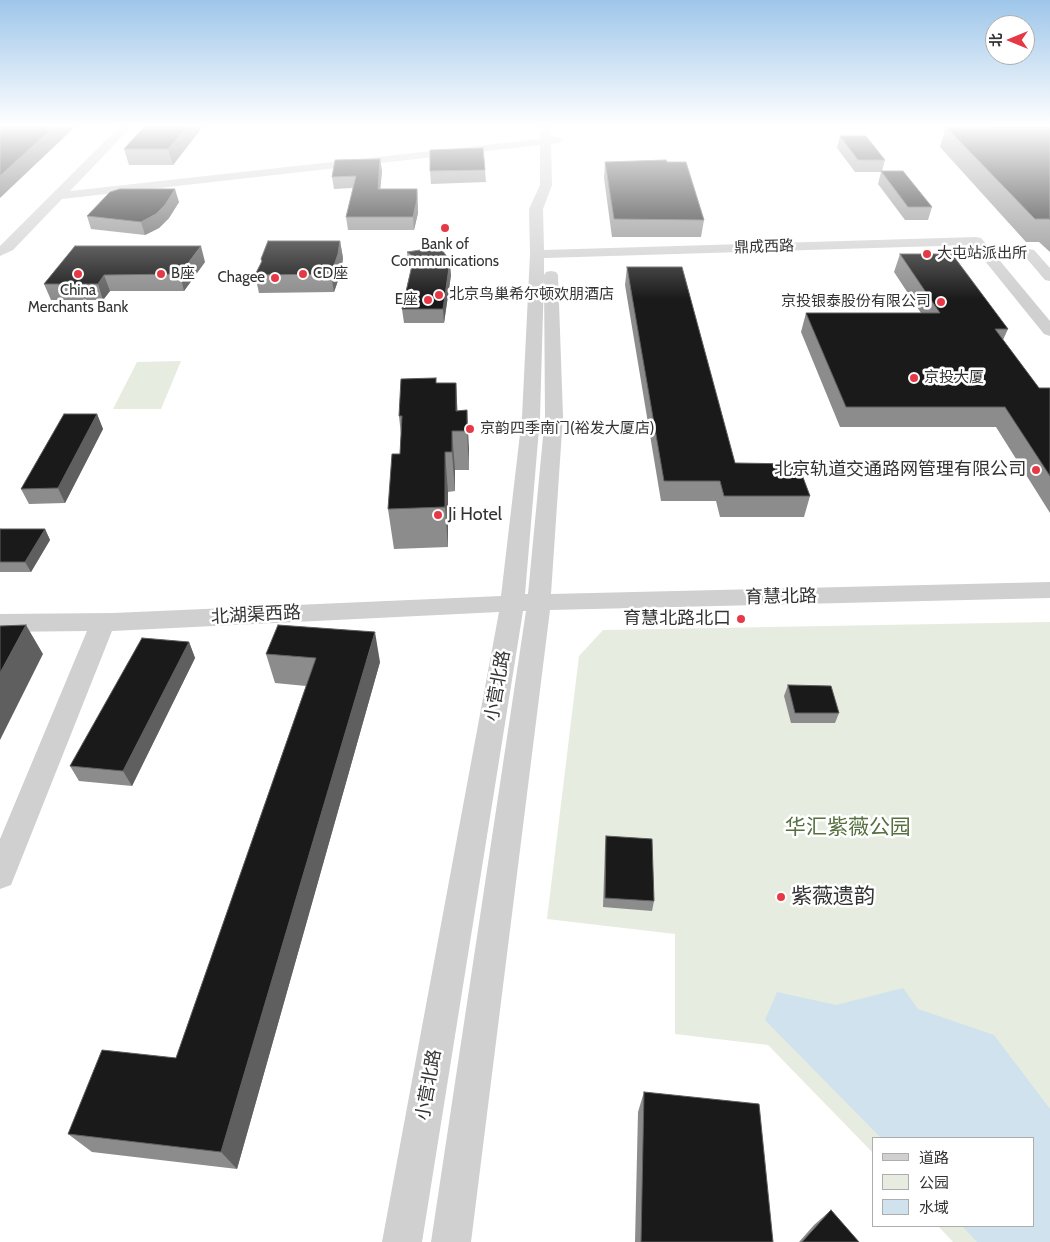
<!DOCTYPE html>
<meta charset="utf-8">
<style>
body{margin:0}
#map{position:relative;width:1050px;height:1242px;overflow:hidden;background:#fff;font-family:Cabin,"Noto Sans SC",sans-serif}
canvas{display:block}
.legend{position:absolute;left:872px;top:1137px;width:162px;height:90px;box-sizing:border-box;background:#fff;border:1px solid #adadad;margin:0;padding:6px 9px;list-style:none;font-size:15px;color:#333}
.legend li{display:flex;align-items:center;gap:10px;height:25px}
.legend b{width:25px;border:1px solid #adadad}
.north{position:absolute;left:985px;top:15px;width:50px;height:50px;box-sizing:border-box;background:#fff;border:1px solid #adadad;border-radius:50%;rotate:270deg;font-size:14px;font-weight:700;line-height:20px;text-align:center;color:#333}
.north::after{content:'';display:block;margin:auto;width:18px;height:22px;background:#e63946;clip-path:polygon(50% 0,100% 100%,50% 72%,0 100%)}
</style>
<div id="map">
<canvas width="1050" height="1242"></canvas>
<ul class="legend">
<li><b style="height:6px;background:#d0d0d0"></b>道路</li>
<li><b style="height:14px;background:#e6ecdf"></b>公园</li>
<li><b style="height:14px;background:#cfe2ee"></b>水域</li>
</ul>
<div class="north">北</div>
</div>
<script>
const context = document.querySelector('canvas').getContext('2d');
context.lineJoin = 'round';
function fillPath(path, color) { context.fillStyle = color; context.fill(path, 'evenodd'); }
const toPath = rows => new Path2D(rows.map(r => 'M' + r).join(''));
function trace(path, color, width, dash) { context.strokeStyle = color; context.lineWidth = width; context.lineCap = dash ? 'butt' : 'round'; context.setLineDash(dash || []); context.stroke(path); }
function write(font, color, halo, rows, align = 'center') {
  context.font = font + ' Cabin,"Noto Sans SC",sans-serif'; context.lineWidth = 5; context.setLineDash([]); context.textBaseline = 'middle'; context.strokeStyle = halo; context.fillStyle = color; for (const [text, x, y, turn = 0] of rows) {
    context.save(); context.translate(x, y); context.rotate((+turn || 0) * Math.PI / 180); context.textAlign = isNaN(turn) ? turn : align; if (halo) context.strokeText(text, 0, 0); context.fillText(text, 0, 0); context.restore();
  }
}
fillPath(toPath([
 [181,361,161,409,113,409,137,362],
 [1050,622,1050,1242,953,1242,938,1226,1034,1226,1034,1138,874,1138,874,1154,768,1045,675,1034,675,934,547,919,579,656,603,630]
]), '#e6ecdf');
fillPath(toPath([
 [903,988,918,1009,994,1035,1050,1109,1050,1242,977,1242,962,1226,1034,1226,1034,1138,881,1138,765,1020,777,992,836,1005]
]), '#cfe2ee');
fillPath(toPath([
 [121,125,133,125,70,191,540,139,540,125,551,125,551,137,557,137,563,140,561,142,551,144,552,185,543,209,544,250,976,237,981,238,1050,321,1050,336,1044,334,972,245,544,258,544,275,546,272,551,271,556,272,558,275,563,416,551,594,1050,582,1050,598,550,610,471,1242,431,1242,526,611,523,611,422,1242,382,1242,499,612,112,631,15,875,11,885,0,889,0,839,87,631,0,632,0,614,113,613,501,596,522,417,530,254,529,209,540,185,540,145,62,199,13,250,0,256,0,246,121,125],
 [544,277,545,416,528,594,525,594,540,417,544,277],
 [1029,249,1034,250,1050,268,1050,281,1045,280,1022,253,1024,250,1029,249]
]), '#d0d0d0');
fillPath(toPath([
 [146,125,204,125,173,165,129,165,124,149],
 [1050,126,1050,252,1039,242,1026,242,940,147,946,127],
 [840,136,885,160,882,171,932,207,928,220,905,220,878,184,881,172,855,172,837,148],
 [380,159,382,171,380,189,418,202,418,213,414,230,348,230,346,217,353,188,334,189,332,177],
 [605,162,667,162,704,220,701,237,612,237,604,178],
 [485,170,486,182,431,184,430,171],
 [179,202,169,218,159,228,145,235,91,229,87,216],
 [340,241,343,258,341,272,334,292,259,293,255,275,262,262,261,259],
 [75,246,205,262,184,291,110,291,103,300,51,300,44,284],
 [407,252,451,275,444,323,404,323,402,309,411,268,408,266],
 [900,254,1008,329,1003,340,1039,388,1050,388,1050,513,996,427,840,427,801,332,806,313,921,313,894,272],
 [627,267,735,463,810,496,804,517,720,517,716,501,661,501,625,285],
 [437,383,456,383,457,411,467,410,469,470,455,470,455,491,448,492,448,547,394,549,388,509,400,454,401,435,399,416],
 [97,414,103,429,65,503,29,504,21,489],
 [0,529,45,529,50,540,31,572,0,572],
 [189,642,195,658,132,786,79,781,70,766],
 [266,654,380,662,237,1169,92,1152,68,1134,176,1058,306,686,275,683],
 [788,685,839,713,835,723,791,723,784,696],
 [606,836,654,901,652,911,603,907,605,846],
 [644,1092,773,1242,635,1242,638,1112],
 [831,1210,859,1242,799,1242,814,1225]
]), '#8c8c8c');
fillPath(toPath([
 [56,125,77,125,0,198,0,176],
 [188,125,204,125,173,165,168,149],
 [380,159,382,171,379,202,378,189],
 [175,189,179,202,169,218,159,228,145,235,141,222],
 [417,189,418,213,414,230,413,217],
 [340,241,343,258,341,272,334,292,331,274],
 [201,246,205,262,184,291,180,274],
 [450,261,451,275,444,323,443,309],
 [104,275,110,291,103,300,98,284],
 [456,383,458,421,456,411],
 [467,410,469,449,469,470,467,431],
 [97,414,103,429,65,503,58,488],
 [452,431,455,470,455,491,452,452],
 [445,452,448,492,448,547,445,507],
 [45,529,50,540,31,572,25,562],
 [26,625,43,654,0,740,0,673],
 [375,632,380,662,237,1169,221,1152],
 [189,642,195,658,132,786,123,771]
]), '#5f5f5f');
const building = toPath([
 [0,125,56,125,0,176,0,125],
 [146,125,188,125,168,149,124,149,146,125],
 [1050,126,1050,220,1049,219,1035,219,946,127,1050,126],
 [840,136,866,136,885,160,858,160,840,136],
 [483,148,485,170,430,171,430,150,483,148],
 [380,159,378,189,417,189,417,200,413,217,346,217,356,176,332,177,335,160,380,159],
 [666,160,667,162,686,162,704,220,614,219,605,162,666,160],
 [881,171,903,171,932,207,908,207,881,171],
 [120,189,175,189,165,205,156,214,141,222,87,216,110,192,120,189],
 [268,241,340,241,338,254,331,274,255,275,262,261,261,259,268,241],
 [75,246,201,246,180,274,104,275,98,284,44,284,75,246],
 [440,247,450,261,443,309,402,309,414,257,407,252,440,247],
 [900,254,952,254,1008,329,995,329,1039,388,1050,388,1050,476,1005,407,846,407,806,313,940,313,900,254],
 [627,267,682,267,735,463,798,464,810,496,724,496,720,481,664,481,627,267],
 [436,378,436,383,456,383,456,411,467,410,467,431,452,431,452,452,445,452,445,507,388,509,392,454,400,454,402,416,399,416,401,379,436,378],
 [64,414,97,414,58,488,21,489,64,414],
 [0,529,45,529,25,562,0,562,0,529],
 [26,625,0,673,0,626,26,625],
 [278,625,375,632,221,1152,68,1134,102,1050,176,1058,316,658,266,654,278,625],
 [142,638,189,642,123,771,70,766,142,638],
 [788,685,831,686,839,713,795,713,788,685],
 [606,836,652,839,654,901,605,898,606,836],
 [644,1092,759,1104,773,1242,641,1242,644,1092],
 [831,1210,859,1242,802,1242,831,1210]
]);
fillPath(building, '#1a1a1a');
trace(building, '#5f5f5f', 1);
const sky = context.createLinearGradient(0, 0, 0, 299);
sky.addColorStop(0, '#9ec6ea');
sky.addColorStop(0.42, '#fff');
sky.addColorStop(1, '#ffffff00');
context.fillStyle = sky;
context.fillRect(0, 0, 1050, 299);
for (const [x, y, r, color] of [
 [445,228,5,"#e63946"],
 [927,254,5,"#e63946"],
 [78,274,5,"#e63946"],
 [161,274,5,"#e63946"],
 [303,274,5,"#e63946"],
 [275,278,5,"#e63946"],
 [439,295,5,"#e63946"],
 [428,300,5,"#e63946"],
 [941,302,5,"#e63946"],
 [914,378,5,"#e63946"],
 [470,429,5,"#e63946"],
 [1036,470,5,"#e63946"],
 [438,515,5,"#e63946"],
 [741,619,5,"#e63946"],
 [781,897,5,"#e63946"]
]) { const dot = new Path2D(); dot.arc(x, y, r, 0, 2 * Math.PI); context.fillStyle = color; context.fill(dot); trace(dot, '#fff', 2); }
write('15px', '#333', '#fff', [
 ["Bank of",445,245,"center"],
 ["Communications",445,262,"center"],
 ["大屯站派出所",937,254],
 ["B座",171,274],
 ["CD座",313,274],
 ["Chagee",265,278,"right"],
 ["China",78,291,"center"],
 ["Merchants Bank",78,308,"center"],
 ["北京鸟巢希尔顿欢朋酒店",449,295],
 ["E座",418,300,"right"],
 ["京投银泰股份有限公司",931,302,"right"],
 ["京投大厦",924,378],
 ["京韵四季南门(裕发大厦店)",480,429]
], 'left');
write('15px', '#333', '#fff', [
 ["鼎成西路",764,247,-2]
]);
write('18px', '#333', '#fff', [
 ["北京轨道交通路网管理有限公司",1026,470],
 ["Ji Hotel",448,515,"left"],
 ["育慧北路北口",731,619]
], 'right');
write('18px', '#333', '#fff', [
 ["育慧北路",781,597,-1],
 ["北湖渠西路",256,615,-3],
 ["小营北路",498,686,-80],
 ["小营北路",429,1085,-80]
]);
write('21px', '#56703f', '#fff', [
 ["华汇紫薇公园",848,828]
]);
write('21px', '#333', '#fff', [
 ["紫薇遗韵",791,897]
], 'left');
</script>
